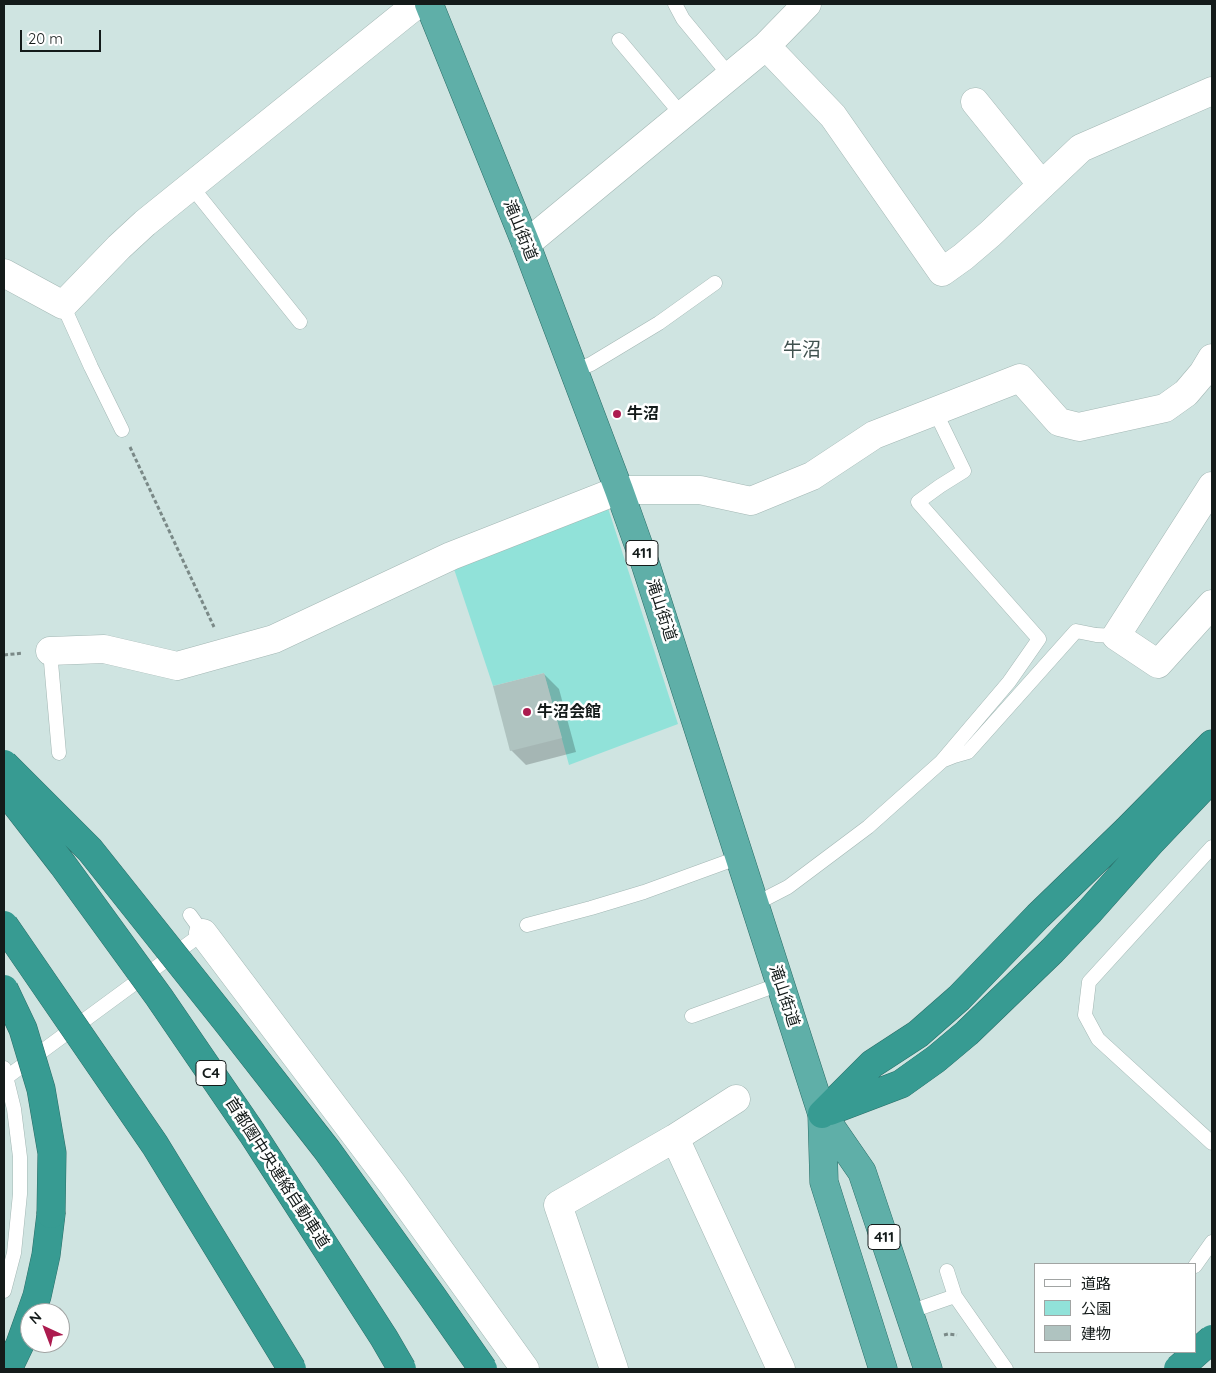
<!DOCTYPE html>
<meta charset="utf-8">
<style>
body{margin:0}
#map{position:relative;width:1216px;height:1373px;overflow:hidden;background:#cfe4e1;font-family:Quicksand,"Noto Sans JP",sans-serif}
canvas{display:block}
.frame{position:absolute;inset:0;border:5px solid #141b1a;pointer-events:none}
.legend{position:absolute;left:1034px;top:1263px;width:162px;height:90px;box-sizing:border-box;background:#fff;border:1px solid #a1a4a3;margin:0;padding:6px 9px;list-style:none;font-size:15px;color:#141b1a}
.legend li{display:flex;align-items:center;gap:10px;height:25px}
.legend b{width:25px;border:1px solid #a1a4a3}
.north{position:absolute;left:20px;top:1303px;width:50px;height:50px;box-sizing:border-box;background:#fff;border:1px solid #a1a4a3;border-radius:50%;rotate:317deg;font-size:14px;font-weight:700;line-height:20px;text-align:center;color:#141b1a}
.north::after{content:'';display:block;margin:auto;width:18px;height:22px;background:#ac1b4f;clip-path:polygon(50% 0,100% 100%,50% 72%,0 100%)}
.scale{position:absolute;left:20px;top:30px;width:81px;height:22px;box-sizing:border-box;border:2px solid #141b1a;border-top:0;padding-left:6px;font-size:15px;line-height:18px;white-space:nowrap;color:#141b1a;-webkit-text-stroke:4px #fff;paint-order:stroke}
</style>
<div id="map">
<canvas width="1216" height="1373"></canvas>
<div class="frame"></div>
<ul class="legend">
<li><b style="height:6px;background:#fff"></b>道路</li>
<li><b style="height:14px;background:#91e2d9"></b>公園</li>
<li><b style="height:14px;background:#afc3c0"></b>建物</li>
</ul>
<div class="north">N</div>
<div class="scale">20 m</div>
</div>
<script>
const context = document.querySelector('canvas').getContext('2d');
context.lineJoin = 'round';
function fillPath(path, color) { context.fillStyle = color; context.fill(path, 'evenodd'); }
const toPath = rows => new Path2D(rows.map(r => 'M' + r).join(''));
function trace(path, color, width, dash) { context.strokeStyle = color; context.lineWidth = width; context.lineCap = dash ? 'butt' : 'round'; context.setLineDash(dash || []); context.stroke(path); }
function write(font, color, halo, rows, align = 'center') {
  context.font = font + ' Quicksand,"Noto Sans JP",sans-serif'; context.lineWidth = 5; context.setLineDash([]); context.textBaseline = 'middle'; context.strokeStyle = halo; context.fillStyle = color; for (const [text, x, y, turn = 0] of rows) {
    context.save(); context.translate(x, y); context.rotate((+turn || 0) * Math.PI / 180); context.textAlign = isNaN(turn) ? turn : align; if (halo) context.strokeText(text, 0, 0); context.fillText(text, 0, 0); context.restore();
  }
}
fillPath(toPath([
 [607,505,678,724,569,765,544,673,493,686,453,566]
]), '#91e2d9');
fillPath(toPath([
 [544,674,559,689,576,752,526,765,511,750]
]), '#0003');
fillPath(toPath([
 [544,673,562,738,510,751,493,686]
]), '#afc3c0');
const service = toPath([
 [675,4,683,19,730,76],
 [619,40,682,115],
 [191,186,300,322],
 [63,305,91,367,122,430],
 [574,371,591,364,659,323,715,283],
 [50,651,59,753],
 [944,760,954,756,968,752,1076,631,1096,635,1116,636],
 [1212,847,1089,982,1085,1015,1098,1039,1212,1143],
 [755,904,788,887,868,827,941,762,1009,682,1039,639,918,502,940,486,964,471,935,411],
 [527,925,591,908,644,892,740,857],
 [692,1016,780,984],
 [4,1068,14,1109,20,1157,20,1194,14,1253,4,1291],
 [7,1077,203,933,190,915],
 [1195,1266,1212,1242],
 [955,1296,1006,1369],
 [909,1312,955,1296,947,1271]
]);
const minor = toPath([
 [766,46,833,116,942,272,963,257,990,234,1081,148,1212,91],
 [975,102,1042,185],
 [526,244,766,46,807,4],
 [4,273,63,305,119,247,145,223,417,4],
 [1212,486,1116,636,1158,664,1212,604],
 [50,651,104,649,177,666,274,639,451,556,619,490,700,490,751,501,812,476,874,435,1020,378,1059,422,1079,427,1165,408,1186,393,1203,373,1212,358],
 [203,933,393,1185,525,1369],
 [736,1099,675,1138,781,1369],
 [614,1369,558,1205,675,1138]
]);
const trunk = toPath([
 [429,4,526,244,619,490,646,566,822,1114,862,1172,928,1369],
 [822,1114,824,1182,883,1369]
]);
const motorway = toPath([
 [830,1111,901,1084,936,1059,967,1033,1052,951,1090,911,1152,841,1212,778],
 [822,1114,872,1064,918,1034,959,998,1038,916,1127,830,1212,744],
 [31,1313,37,1296,46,1255,51,1214],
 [8,1369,20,1344,30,1316]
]);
trace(service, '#a3b7b4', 15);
trace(minor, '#a3b7b4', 29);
trace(trunk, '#2b6e68', 29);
trace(motorway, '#2b6e68', 29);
trace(toPath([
 [130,447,214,627],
 [4,655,23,653],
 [944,1335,948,1334,957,1335]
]), '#7a8987', 3, [4, 2.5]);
trace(service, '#fff', 14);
trace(minor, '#fff', 28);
trace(trunk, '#5fafa8', 28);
trace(motorway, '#379b92', 28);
const motorwayBridge = toPath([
 [4,764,90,850,227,1022,327,1150,432,1296,483,1369],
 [4,789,63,865,159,997,252,1133,384,1338,402,1369],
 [4,925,155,1145,292,1369],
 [4,989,23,1029,41,1089,52,1153,51,1214],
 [1178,1369,1212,1339]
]);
trace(motorwayBridge, '#2b6e68', 29, []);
trace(motorwayBridge, '#379b92', 28);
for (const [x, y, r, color] of [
 [617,414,5,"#ac1b4f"],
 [527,712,5,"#ac1b4f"]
]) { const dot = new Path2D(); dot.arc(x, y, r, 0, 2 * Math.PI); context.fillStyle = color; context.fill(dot); trace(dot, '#fff', 2); }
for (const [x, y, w] of [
 [642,553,32],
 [211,1073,30],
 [884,1237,32]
]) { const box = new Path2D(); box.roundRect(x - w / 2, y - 12.5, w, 25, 4); context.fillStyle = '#fff'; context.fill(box); trace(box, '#141b1a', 1); }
write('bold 15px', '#141b1a', null, [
 ["411",642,553],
 ["C4",211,1073],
 ["411",884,1237]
]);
write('16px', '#141b1a', '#fff', [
 ["滝山街道",520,230,68],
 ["滝山街道",661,610,72],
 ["滝山街道",784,996,72],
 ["首都圏中央連絡自動車道",277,1173,57]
]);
write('bold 16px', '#141b1a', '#fff', [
 ["牛沼",627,414],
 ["牛沼会館",537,712]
], 'left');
write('19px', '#40524f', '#fff', [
 ["牛沼",802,350]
]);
</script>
